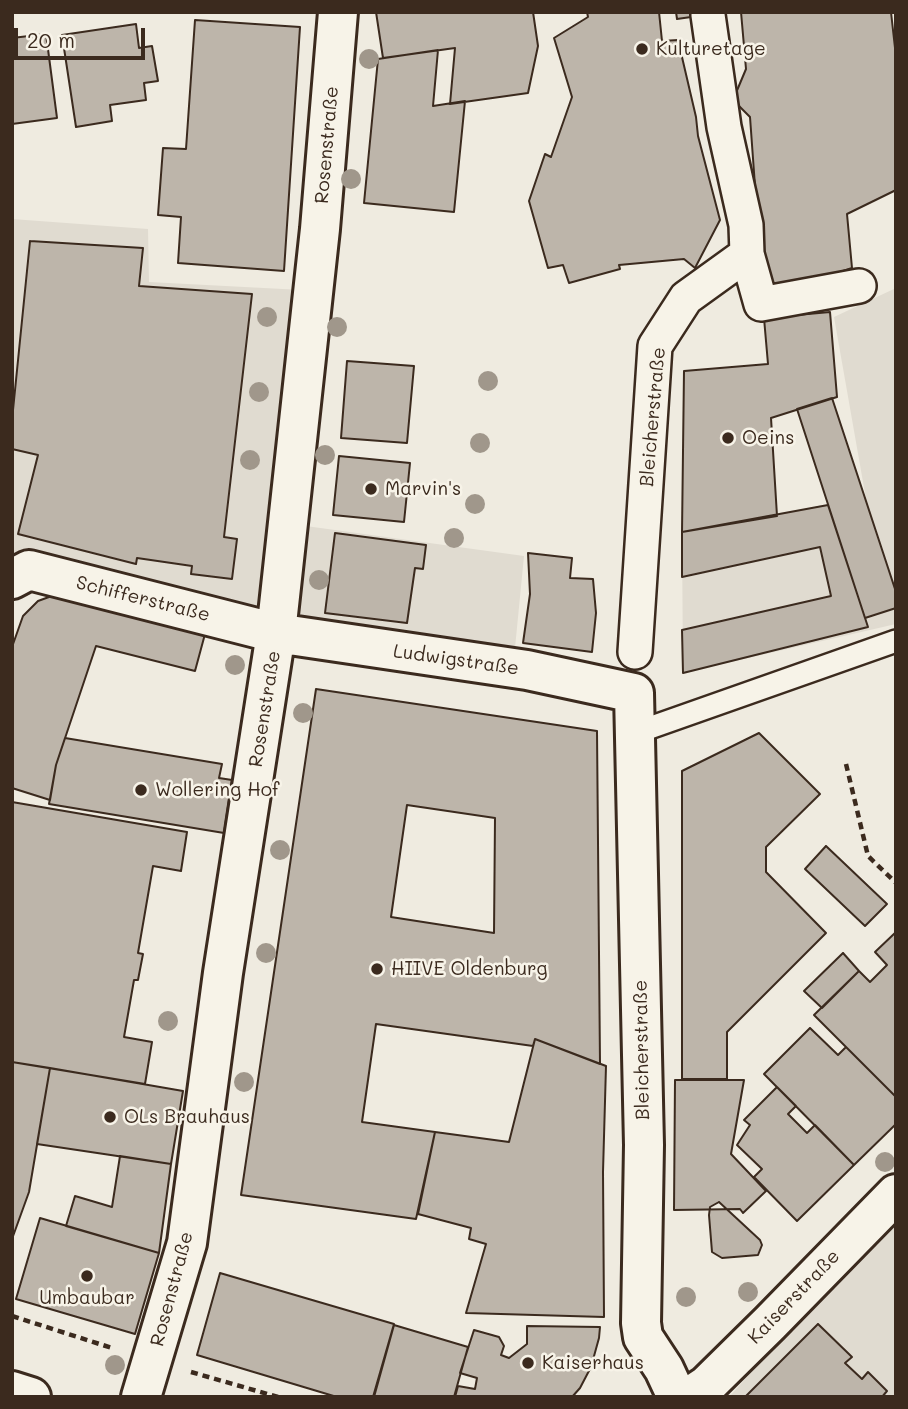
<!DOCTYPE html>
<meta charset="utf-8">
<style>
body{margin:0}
#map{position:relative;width:908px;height:1409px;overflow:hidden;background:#efebe0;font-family:Mali,sans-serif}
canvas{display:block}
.frame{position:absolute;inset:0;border:14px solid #3b2a1e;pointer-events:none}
.scale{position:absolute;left:14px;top:28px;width:131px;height:32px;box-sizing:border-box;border:4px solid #3b2a1e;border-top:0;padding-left:9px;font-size:21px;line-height:24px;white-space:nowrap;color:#3b2a1e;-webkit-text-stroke:5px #f7f3e8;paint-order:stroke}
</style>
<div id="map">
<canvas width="908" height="1409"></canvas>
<div class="frame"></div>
<div class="scale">20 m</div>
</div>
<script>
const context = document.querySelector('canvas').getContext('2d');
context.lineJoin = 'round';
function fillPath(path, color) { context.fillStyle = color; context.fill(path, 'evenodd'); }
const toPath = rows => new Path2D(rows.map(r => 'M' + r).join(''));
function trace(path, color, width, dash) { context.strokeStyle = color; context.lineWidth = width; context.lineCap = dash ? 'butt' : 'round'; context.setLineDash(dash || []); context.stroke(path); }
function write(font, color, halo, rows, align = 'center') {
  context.font = font + ' Mali,sans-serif'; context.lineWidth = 5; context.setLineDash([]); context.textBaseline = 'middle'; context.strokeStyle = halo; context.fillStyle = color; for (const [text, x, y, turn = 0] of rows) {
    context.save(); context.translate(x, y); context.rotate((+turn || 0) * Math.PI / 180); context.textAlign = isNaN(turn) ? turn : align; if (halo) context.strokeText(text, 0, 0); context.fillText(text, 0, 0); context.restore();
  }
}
fillPath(toPath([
 [12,219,148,229,149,282,302,290,284,523,524,556,515,648,275,615,12,568],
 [896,288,896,624,683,673,682,533,866,499,834,317],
 [896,1212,896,1397,729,1397]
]), '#e0dbd0');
const building = toPath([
 [376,12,533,12,538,46,528,93,450,104,455,48,383,58,376,12],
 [587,12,659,12,662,41,678,40,696,117,698,136,720,220,695,268,684,259,619,265,620,269,569,283,563,265,548,268,529,201,545,154,551,157,572,97,554,38,588,17,587,12],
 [676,12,726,12,677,19,676,12],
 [741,12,891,12,896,57,896,190,847,214,852,268,763,297,750,117,733,100,746,69,741,12],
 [195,20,300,27,284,271,178,263,181,217,158,215,163,148,186,149,195,20],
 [136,24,139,48,152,46,158,81,144,83,146,100,110,105,112,121,76,127,62,35,136,24],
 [46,34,57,118,12,124,12,38,46,34],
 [438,50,433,106,465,101,454,212,364,203,378,59,438,50],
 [30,241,143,248,139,286,252,294,224,537,237,539,232,579,191,574,192,566,137,558,136,564,18,534,38,455,12,449,12,420,30,241],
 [830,312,837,397,771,418,777,516,682,532,684,371,768,364,764,318,830,312],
 [347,361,414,366,407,443,341,438,347,361],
 [832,398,896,592,896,608,865,618,797,409,832,398],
 [339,456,410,463,404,522,333,515,339,456],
 [828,505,868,627,683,673,682,630,831,596,820,547,682,577,682,532,828,505],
 [335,533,426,545,423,569,415,568,407,623,325,613,335,533],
 [528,553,572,558,570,578,593,579,596,613,592,652,523,643,530,594,528,553],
 [49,597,58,597,205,634,195,671,96,646,56,765,50,800,12,788,12,647,23,616,38,601,49,597],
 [316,689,597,731,600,1064,535,1039,533,1046,376,1024,362,1122,435,1132,416,1219,241,1195,316,689],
 [407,805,495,818,494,933,391,917,407,805],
 [759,733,820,794,766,847,766,872,826,933,727,1032,727,1079,682,1079,682,771,759,733],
 [65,738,222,764,219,778,232,780,224,833,49,804,56,765,65,738],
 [12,802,187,832,181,871,153,866,138,953,143,954,138,980,134,980,124,1037,152,1042,145,1084,12,1062,12,802],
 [826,846,887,904,865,926,805,869,826,846],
 [896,932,896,1097,814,1015,859,971,870,982,887,965,875,952,896,932],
 [843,953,859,971,822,1008,804,991,843,953],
 [810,1028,838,1055,846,1047,896,1097,896,1124,854,1165,764,1074,810,1028],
 [535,1039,606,1066,603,1172,604,1317,466,1313,486,1244,469,1239,471,1228,418,1214,435,1132,509,1142,535,1039],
 [12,1062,50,1068,29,1192,12,1239,12,1062],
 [50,1068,183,1091,171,1164,37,1144,50,1068],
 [675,1080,744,1080,731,1154,766,1191,743,1213,740,1209,674,1210,675,1080],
 [777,1087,796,1106,788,1114,807,1133,815,1125,854,1165,797,1221,754,1177,762,1169,737,1145,750,1125,744,1120,777,1087],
 [120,1156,171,1164,159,1253,66,1226,75,1196,112,1207,120,1156],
 [719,1202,760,1240,762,1245,758,1255,722,1258,712,1252,709,1215,710,1207,719,1202],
 [40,1218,159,1253,135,1334,16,1299,40,1218],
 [220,1273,394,1324,373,1397,337,1397,197,1355,220,1273],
 [818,1324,852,1357,845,1363,862,1379,868,1372,887,1391,882,1397,745,1397,818,1324],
 [394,1325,468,1347,454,1397,374,1397,394,1325],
 [527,1326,600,1327,599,1338,591,1367,580,1388,572,1397,455,1397,458,1386,475,1389,477,1378,460,1373,474,1330,499,1337,504,1346,501,1355,509,1358,527,1344,527,1326]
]);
fillPath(building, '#bdb5aa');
trace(building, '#3b2a1e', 2);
const service = toPath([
 [635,733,896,641]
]);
const pedestrian = toPath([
 [747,254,761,304,859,286],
 [635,652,655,346,686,298,747,254,746,225,724,127,708,15]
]);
const minor = toPath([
 [12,579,29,570,276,633,527,670,634,693,644,1145,641,1323,643,1337,664,1369,677,1397],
 [141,1397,187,1243,223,973,276,633,320,229,338,12],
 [689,1397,707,1385,770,1323,896,1194]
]);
const tertiary = toPath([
 [12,1391,31,1397]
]);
trace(service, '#3b2a1e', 26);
trace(pedestrian, '#3b2a1e', 38);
trace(minor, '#3b2a1e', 44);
trace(tertiary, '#3b2a1e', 44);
trace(toPath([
 [846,764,868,856,896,883],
 [12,1316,112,1348],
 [191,1372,278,1397]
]), '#3b2a1e', 4.5, [7, 5]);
trace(service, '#f7f3e8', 21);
trace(pedestrian, '#f7f3e8', 33);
trace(minor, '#f7f3e8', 38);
trace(tertiary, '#f7f3e8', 38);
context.fillStyle = '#a0978b';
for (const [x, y] of [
 [369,59],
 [351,179],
 [267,317],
 [337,327],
 [488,381],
 [259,392],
 [480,443],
 [325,455],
 [250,460],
 [475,504],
 [454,538],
 [319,580],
 [235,665],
 [303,713],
 [280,850],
 [266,953],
 [168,1021],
 [244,1082],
 [885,1162],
 [748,1292],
 [686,1297],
 [115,1365]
]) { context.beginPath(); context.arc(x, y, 10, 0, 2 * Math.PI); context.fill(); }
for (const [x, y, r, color] of [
 [642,49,7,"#3b2a1e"],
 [728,438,7,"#3b2a1e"],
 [371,489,7,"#3b2a1e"],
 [141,790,7,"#3b2a1e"],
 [377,969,7,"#3b2a1e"],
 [110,1117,7,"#3b2a1e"],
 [87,1276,7,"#3b2a1e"],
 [528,1363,7,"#3b2a1e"]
]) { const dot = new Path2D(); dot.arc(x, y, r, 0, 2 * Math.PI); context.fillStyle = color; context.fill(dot); trace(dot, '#f7f3e8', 2.5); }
write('19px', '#3b2a1e', '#f7f3e8', [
 ["Kulturetage",656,49],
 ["Oeins",742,438],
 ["Marvin's",385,489],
 ["Wollering Hof",155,790],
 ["HIIVE Oldenburg",391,969],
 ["OLs Brauhaus",124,1117],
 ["Umbaubar",87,1298,"center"],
 ["Kaiserhaus",542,1363]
], 'left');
write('19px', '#3b2a1e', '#f7f3e8', [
 ["Rosenstraße",327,145,-85],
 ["Bleicherstraße",653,417,-85],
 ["Schifferstraße",143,599,14],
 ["Ludwigstraße",456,660,8],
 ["Rosenstraße",265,709,-81],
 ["Bleicherstraße",642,1050,-91],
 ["Rosenstraße",172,1289,-75],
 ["Kaiserstraße",794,1297,-46]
]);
</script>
